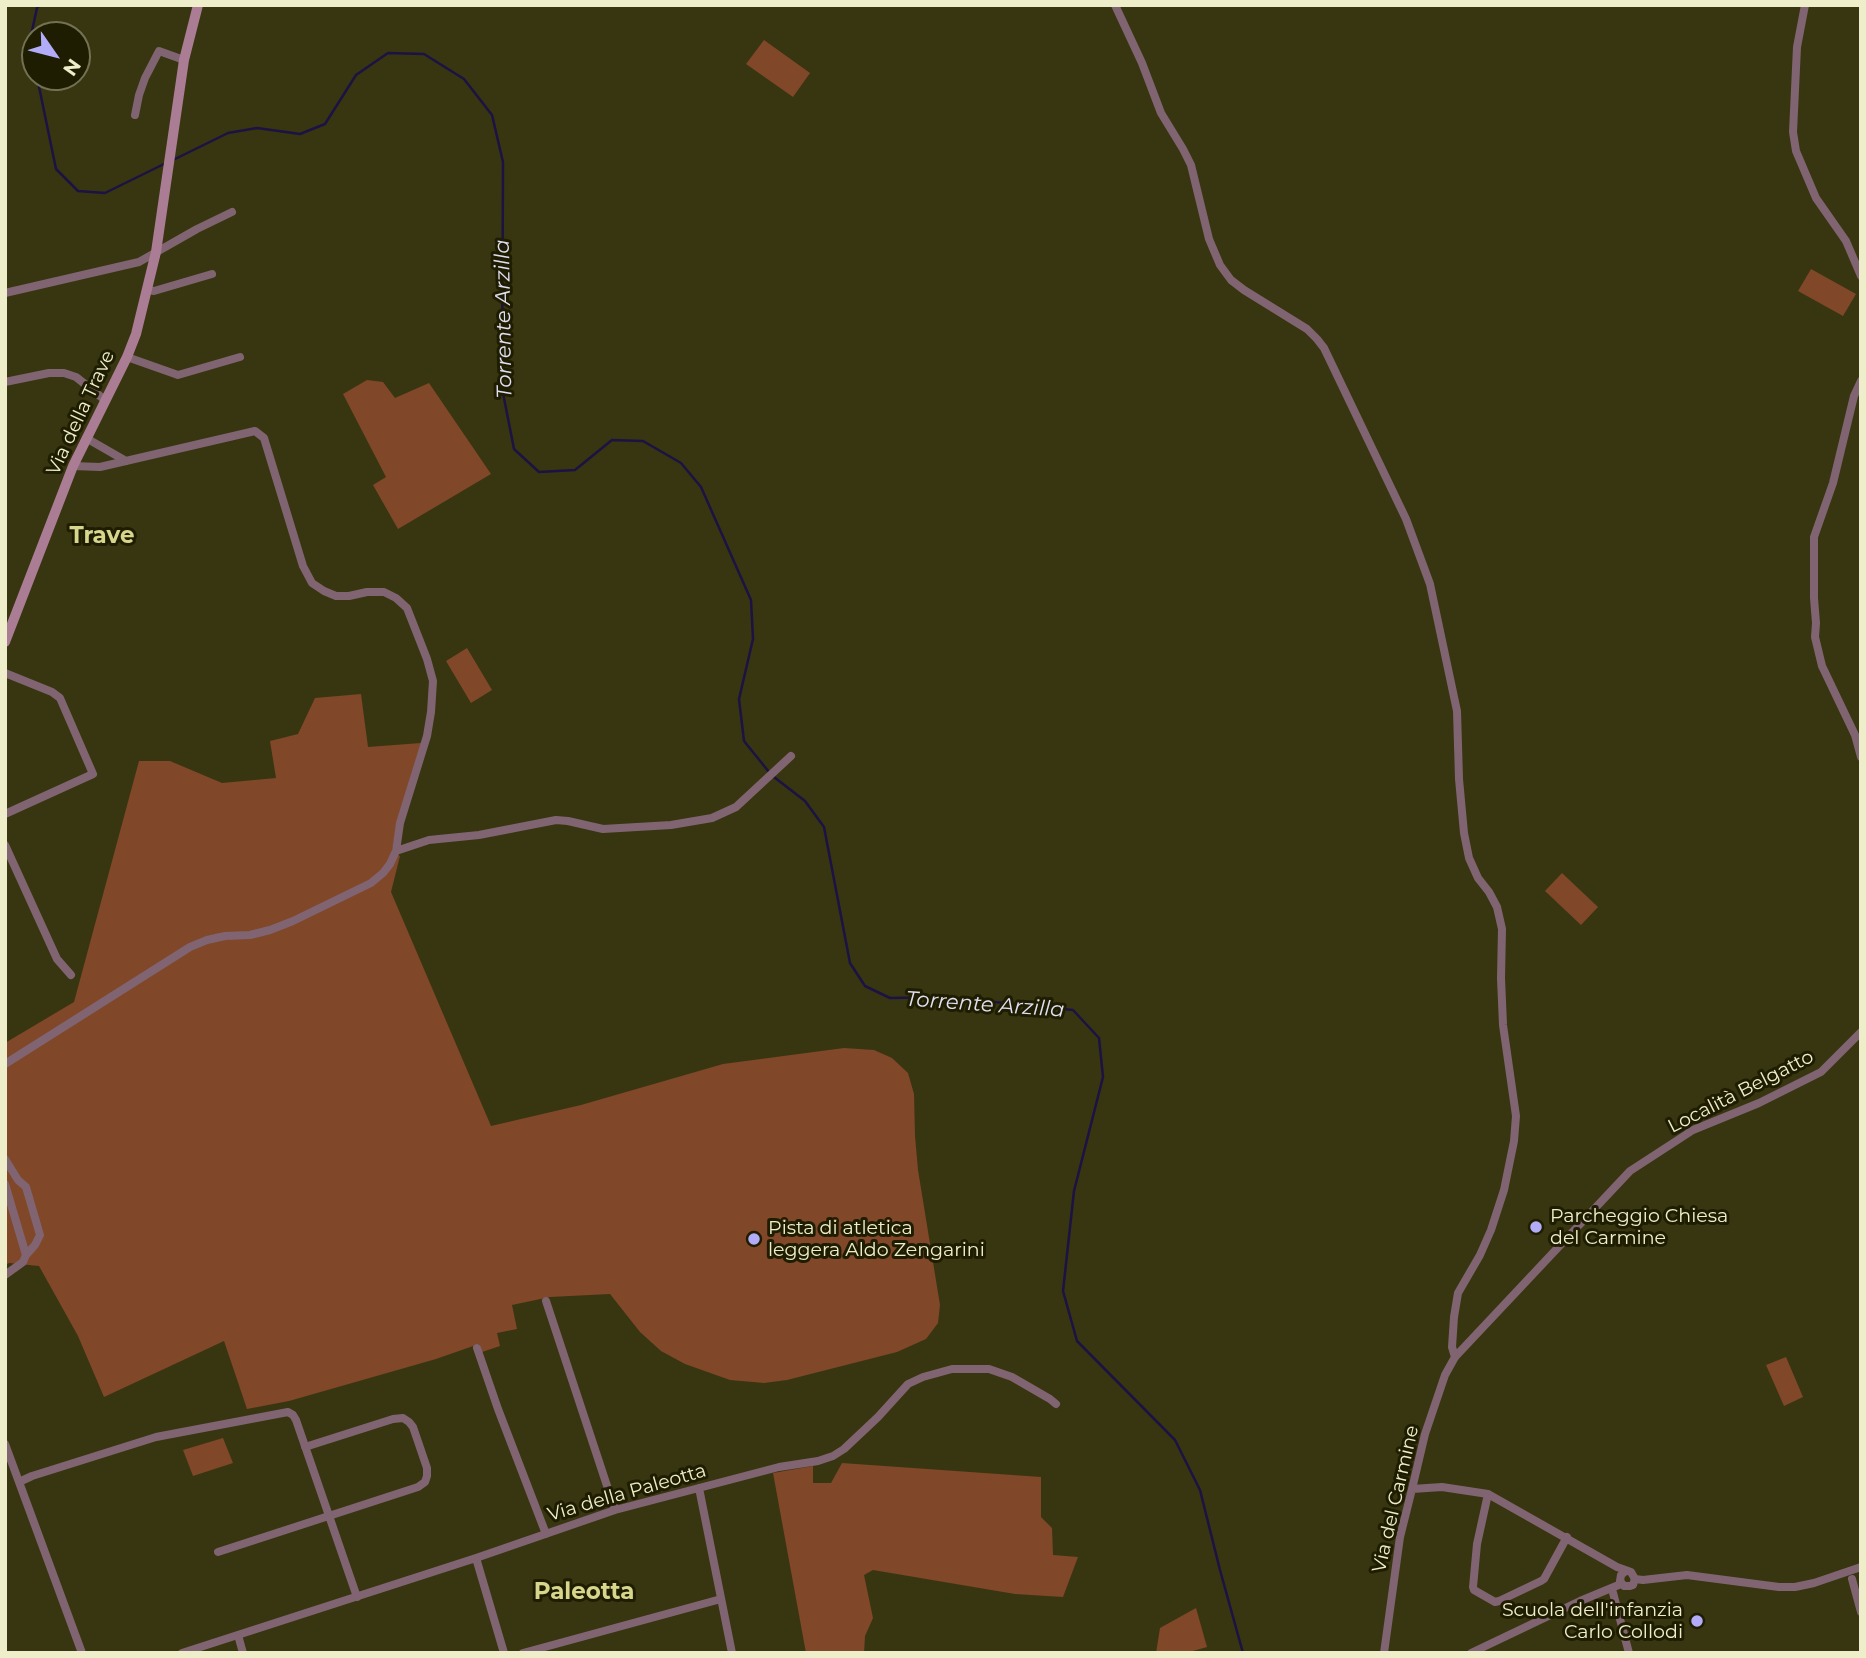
<!DOCTYPE html>
<meta charset="utf-8">
<style>
body{margin:0}
#map{position:relative;width:1866px;height:1658px;overflow:hidden;background:#383610;font-family:Montserrat,sans-serif}
canvas{display:block}
.frame{position:absolute;inset:0;border:7px solid #eeeeca;pointer-events:none}
.north{position:absolute;left:21px;top:21px;width:70px;height:70px;box-sizing:border-box;background:#1f1d01;border:2px solid #727151;border-radius:50%;rotate:125deg;font-size:19px;font-weight:700;line-height:28px;text-align:center;color:#eeeeca}
.north::after{content:'';display:block;margin:auto;width:24px;height:32px;background:#b3adf9;clip-path:polygon(50% 0,100% 100%,50% 72%,0 100%)}
</style>
<div id="map">
<canvas width="1866" height="1658"></canvas>
<div class="frame"></div>
<div class="north">N</div>
</div>
<script>
const context = document.querySelector('canvas').getContext('2d');
context.lineJoin = 'round';
function fillPath(path, color) { context.fillStyle = color; context.fill(path, 'evenodd'); }
const toPath = rows => new Path2D(rows.map(r => 'M' + r).join(''));
function trace(path, color, width, dash) { context.strokeStyle = color; context.lineWidth = width; context.lineCap = dash ? 'butt' : 'round'; context.setLineDash(dash || []); context.stroke(path); }
function write(font, color, halo, rows, align = 'center') {
  context.font = font + ' Montserrat,sans-serif'; context.lineWidth = 6; context.setLineDash([]); context.textBaseline = 'middle'; context.strokeStyle = halo; context.fillStyle = color; for (const [text, x, y, turn = 0] of rows) {
    context.save(); context.translate(x, y); context.rotate((+turn || 0) * Math.PI / 180); context.textAlign = isNaN(turn) ? turn : align; if (halo) context.strokeText(text, 0, 0); context.fillText(text, 0, 0); context.restore();
  }
}
fillPath(toPath([
 [764,40,810,73,793,97,746,64],
 [1811,269,1856,294,1843,316,1798,291],
 [367,380,383,382,395,398,429,383,491,474,398,529,373,485,386,477,343,394],
 [467,648,492,690,471,703,446,661],
 [361,694,368,747,421,743,397,822,392,852,400,856,391,892,491,1126,581,1105,723,1064,844,1048,874,1050,892,1058,908,1073,914,1094,915,1136,918,1170,940,1305,938,1323,926,1339,897,1352,787,1380,764,1383,730,1380,685,1364,661,1351,640,1332,610,1294,550,1297,512,1305,517,1329,497,1333,500,1346,482,1352,479,1344,436,1359,289,1401,247,1409,224,1341,104,1397,78,1336,39,1266,9,1263,5,1265,5,1043,74,1002,139,761,170,761,222,783,276,778,270,741,298,734,315,698],
 [1562,873,1598,907,1581,925,1545,891],
 [1786,1357,1803,1397,1784,1406,1766,1365],
 [223,1438,233,1463,193,1476,183,1450],
 [842,1463,1041,1477,1041,1517,1052,1528,1053,1555,1078,1557,1063,1597,1015,1594,873,1570,864,1575,873,1618,865,1636,864,1653,806,1653,773,1473,813,1466,813,1483,831,1483],
 [1196,1608,1207,1647,1186,1653,1156,1653,1160,1628]
]), '#804729');
trace(toPath([
 [35,65,30,40,37,8,40,5],
 [37,77,56,169,78,191,105,193,164,164],
 [173,160,228,133,257,128,300,134,325,124,356,75,388,53,424,54,464,79,492,115,503,162,502,388,514,449,539,472,575,470,612,440,643,441,681,463,701,487,751,600,753,639,739,699,744,741,769,772],
 [774,777,805,801,824,827,850,963,865,986,890,998,945,997,1073,1010,1099,1038,1103,1077,1074,1191,1063,1291,1077,1341,1175,1440,1200,1490,1220,1570,1243,1653]
]), '#1d1244', 2.5);
trace(toPath([
 [1115,5,1142,63,1161,113,1183,149,1191,165,1209,239,1220,265,1231,280,1244,290,1307,329,1317,339,1324,348,1406,519,1430,584,1457,711,1459,779,1464,833,1469,858,1478,878,1489,892,1497,907,1502,929,1501,978,1503,1025,1516,1116,1514,1141,1504,1190,1491,1230,1480,1255,1458,1293,1454,1317,1452,1347,1455,1357],
 [1805,5,1797,47,1793,132,1796,151,1816,198,1846,241,1861,276],
 [135,115,139,95,145,78,159,51,184,60],
 [148,290,154,291,212,274],
 [5,293,139,262,197,229,232,212],
 [127,357,178,375,240,357],
 [1861,381,1854,396,1833,483,1814,537,1814,598,1816,623,1815,637,1822,666,1855,735,1861,757],
 [5,382,49,373,64,373,76,377,105,400],
 [86,438,126,461],
 [5,673,52,692,60,698,93,774,5,814],
 [5,845,57,959,71,975],
 [396,851,429,840,479,835,556,820,568,821,603,829,671,825,712,818,736,807,791,756],
 [5,1064,190,947,207,940,225,936,250,935,270,930,293,921,371,883,383,873,390,864,396,851,400,823,427,736,431,712,433,681,427,659,407,608,396,598,384,592,367,592,349,596,336,596,324,591,312,583,303,566,264,438,255,431,100,467,73,466],
 [5,1159,18,1180,26,1187,40,1235,35,1245,26,1255,23,1262,5,1275],
 [5,1184,26,1255],
 [546,1301,615,1510],
 [477,1348,498,1409,546,1534],
 [5,1444,82,1653],
 [19,1482,32,1476,156,1437,288,1412,293,1415,296,1420,357,1597],
 [699,1488,732,1653],
 [1412,1489,1442,1487,1488,1494,1617,1567,1631,1572,1635,1579,1633,1585,1630,1586,1624,1586,1620,1581,1621,1575,1626,1571],
 [1488,1494,1477,1544,1473,1587,1474,1590,1495,1602,1499,1601,1541,1581,1544,1579,1567,1537],
 [218,1552,418,1487,425,1482,427,1476,427,1468,413,1427,409,1422,403,1418,393,1419,305,1447],
 [476,1558,504,1653],
 [1635,1579,1643,1580,1687,1575,1779,1587,1795,1587,1814,1583,1861,1567],
 [1852,1579,1861,1612],
 [1612,1589,1629,1653],
 [238,1635,243,1653],
 [182,1653,476,1558,615,1510,779,1467,818,1461,833,1456,844,1449,878,1417,908,1384,923,1377,952,1369,989,1369,1012,1377,1050,1399,1056,1404],
 [523,1653,721,1599],
 [1384,1653,1400,1537,1412,1489,1425,1434,1445,1375,1455,1357,1630,1171,1693,1130,1759,1103,1821,1072,1861,1032],
 [1471,1653,1580,1601,1621,1584]
]), '#816472', 8);
trace(toPath([
 [5,642,73,466,127,357,136,334,156,252,184,60,198,5]
]), '#ab7d94', 10);
for (const [x, y, r, color] of [
 [1536,1227,7,"#b3adf9"],
 [754,1239,7,"#b3adf9"],
 [1697,1621,7,"#b3adf9"]
]) { const dot = new Path2D(); dot.arc(x, y, r, 0, 2 * Math.PI); context.fillStyle = color; context.fill(dot); trace(dot, '#1f1d01', 2.5); }
write('19px', '#eeeeca', '#1f1d01', [
 ["Via della Trave",81,413,-65],
 ["Località Belgatto",1741,1092,-27],
 ["Via della Paleotta",627,1493,-16],
 ["Via del Carmine",1396,1499,-77]
]);
write('19px', '#eeeeca', '#1f1d01', [
 ["Parcheggio Chiesa",1550,1216],
 ["del Carmine",1550,1238],
 ["Pista di atletica",768,1228],
 ["leggera Aldo Zengarini",768,1250],
 ["Scuola dell'infanzia",1683,1610,"right"],
 ["Carlo Collodi",1683,1632,"right"]
], 'left');
write('italic 21px', '#e2e1f3', '#1f1d01', [
 ["Torrente Arzilla",504,319,-91],
 ["Torrente Arzilla",985,1005,4]
]);
write('bold 23px', '#d7d68c', '#1f1d01', [
 ["Trave",102,536],
 ["Paleotta",584,1592]
]);
</script>
